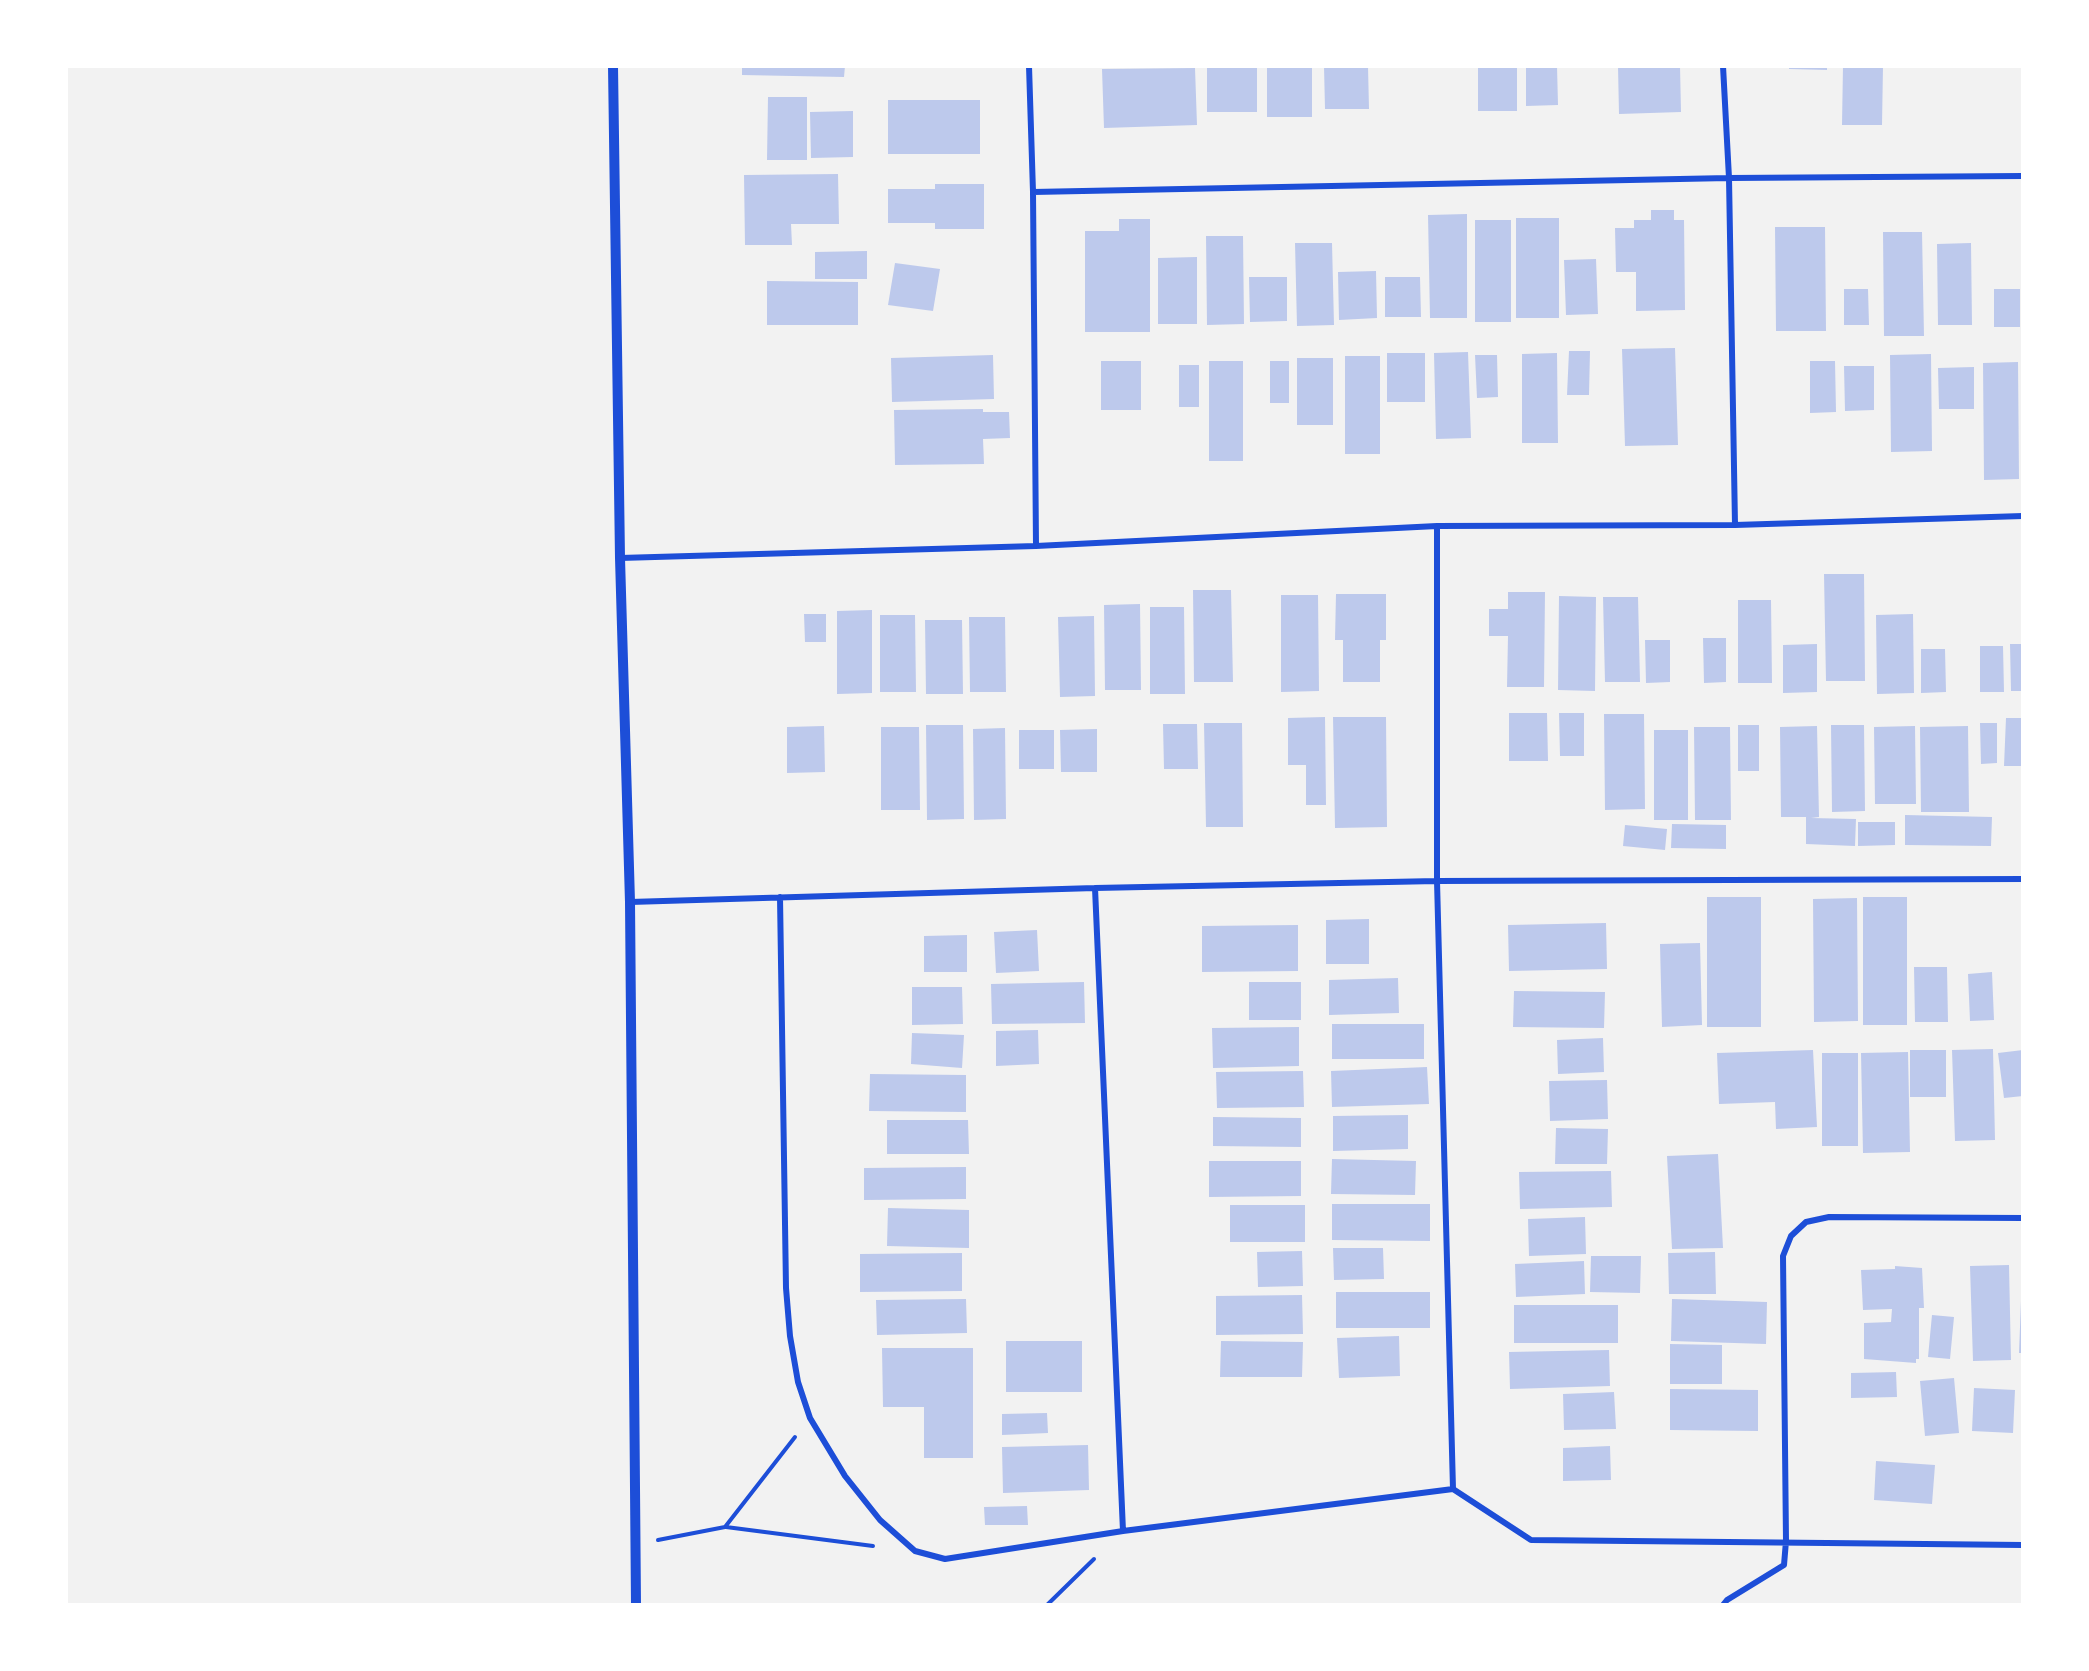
<!DOCTYPE html>
<style>
body{margin:0}
#map{position:relative;width:2089px;height:1671px;overflow:hidden;background:#f2f2f2;font-family:"Asap Condensed",sans-serif}
canvas{display:block}
.frame{position:absolute;inset:0;border:68px solid #fff;pointer-events:none}
</style>
<div id="map">
<canvas width="2089" height="1671"></canvas>
<div class="frame"></div>
</div>
<script>
const context = document.querySelector('canvas').getContext('2d');
context.lineJoin = 'round';
function fillPath(path, color) { context.fillStyle = color; context.fill(path, 'evenodd'); }
const toPath = rows => new Path2D(rows.map(r => 'M' + r).join(''));
function trace(path, color, width, dash) { context.strokeStyle = color; context.lineWidth = width; context.lineCap = dash ? 'butt' : 'round'; context.setLineDash(dash || []); context.stroke(path); }
fillPath(toPath([
 [742,66,845,66,844,77,742,75],
 [1207,66,1257,66,1257,112,1207,112],
 [1267,66,1312,66,1312,117,1267,117],
 [1324,66,1368,66,1369,109,1325,109],
 [1478,66,1517,66,1517,111,1478,111],
 [1526,66,1557,66,1558,105,1526,106],
 [1618,66,1680,66,1681,112,1619,114],
 [1789,66,1827,66,1827,70,1789,69],
 [1843,66,1883,66,1882,125,1842,125],
 [1195,68,1197,125,1104,128,1102,69],
 [768,97,807,97,807,160,767,160],
 [888,100,980,100,980,154,888,154],
 [853,111,853,157,811,158,810,112],
 [838,174,839,224,791,224,792,245,745,245,744,175],
 [935,184,984,184,984,229,935,229,935,223,888,223,888,189,935,189],
 [1651,210,1674,210,1674,220,1684,220,1685,310,1636,311,1636,272,1616,272,1615,228,1634,228,1634,220,1651,220],
 [1467,214,1467,318,1430,318,1428,215],
 [1516,218,1559,218,1559,318,1516,318],
 [1119,219,1150,219,1150,332,1085,332,1085,231,1119,231],
 [1475,220,1511,220,1511,322,1475,322],
 [1775,227,1825,227,1826,331,1776,331],
 [1883,232,1922,232,1924,336,1884,336],
 [1206,236,1243,236,1244,324,1207,325],
 [1295,243,1332,243,1334,325,1297,326],
 [1971,243,1972,325,1938,325,1937,244],
 [867,251,867,279,815,279,815,252],
 [1197,257,1197,324,1158,324,1158,258],
 [1596,259,1598,314,1566,315,1564,260],
 [895,263,940,269,933,311,888,305],
 [1376,271,1377,318,1339,320,1338,272],
 [1249,277,1287,277,1287,321,1250,322],
 [1385,277,1420,277,1421,317,1385,317],
 [767,281,858,282,858,325,767,325],
 [1844,289,1868,289,1869,325,1844,325],
 [1994,289,2020,289,2020,327,1994,327],
 [1675,348,1678,445,1625,446,1622,349],
 [1569,351,1590,351,1589,395,1567,395],
 [1468,352,1471,438,1436,439,1434,353],
 [1387,353,1425,353,1425,402,1387,402],
 [1557,353,1558,443,1522,443,1522,354],
 [1931,354,1932,451,1891,452,1890,355],
 [993,355,994,399,892,402,891,358],
 [1475,355,1497,355,1498,397,1477,398],
 [1345,356,1380,356,1380,454,1345,454],
 [1297,358,1333,358,1333,425,1297,425],
 [1101,361,1141,361,1141,410,1101,410],
 [1209,361,1243,361,1243,461,1209,461],
 [1270,361,1289,361,1289,403,1270,403],
 [1810,361,1835,361,1836,412,1810,413],
 [2018,362,2019,479,1984,480,1983,363],
 [1179,365,1199,365,1199,407,1179,407],
 [1844,366,1874,366,1874,410,1845,411],
 [1974,367,1974,409,1939,409,1938,368],
 [983,409,983,412,1009,412,1010,438,983,439,984,464,895,465,894,410],
 [1824,574,1864,574,1865,681,1826,681],
 [1193,590,1231,590,1233,682,1194,682],
 [1508,592,1545,592,1544,687,1507,687,1508,636,1489,636,1489,609,1508,609],
 [1336,594,1386,594,1386,640,1380,640,1380,682,1343,682,1343,640,1335,640],
 [1281,595,1318,595,1319,691,1281,692],
 [1559,596,1596,597,1595,691,1558,690],
 [1603,597,1638,597,1640,682,1605,682],
 [1738,600,1771,600,1772,683,1738,683],
 [1140,604,1141,690,1105,690,1104,605],
 [1150,607,1184,607,1185,694,1150,694],
 [872,610,872,693,837,694,837,611],
 [804,614,826,614,826,642,805,642],
 [1913,614,1914,693,1877,694,1876,615],
 [880,615,915,615,916,692,880,692],
 [1094,616,1095,696,1060,697,1058,617],
 [969,617,1005,617,1006,692,970,692],
 [925,620,962,620,963,694,926,694],
 [1703,638,1726,638,1726,682,1704,683],
 [1645,640,1670,640,1670,682,1646,683],
 [1817,644,1817,692,1783,693,1783,645],
 [2010,644,2023,644,2023,691,2011,691],
 [1980,646,2003,646,2004,692,1980,692],
 [1921,649,1945,649,1946,692,1921,693],
 [1509,713,1547,713,1548,761,1509,761],
 [1559,713,1584,713,1584,756,1560,756],
 [1604,714,1644,714,1645,809,1605,810],
 [1325,717,1326,805,1306,805,1306,765,1288,765,1288,718],
 [1333,717,1386,717,1387,827,1335,828],
 [2006,718,2023,718,2023,766,2004,766],
 [1204,723,1242,723,1243,827,1206,827],
 [1980,723,1997,723,1997,763,1981,764],
 [1163,724,1197,724,1198,769,1164,769],
 [926,725,963,725,964,819,927,820],
 [1738,725,1759,725,1759,771,1738,771],
 [1831,725,1864,725,1865,811,1832,812],
 [824,726,825,772,787,773,787,727],
 [1817,726,1819,817,1811,818,1856,819,1855,846,1806,844,1806,817,1781,817,1780,727],
 [1915,726,1916,804,1875,804,1874,727],
 [1968,726,1969,812,1921,812,1920,727],
 [881,727,919,727,920,810,881,810],
 [1694,727,1730,727,1731,820,1695,820],
 [1005,728,1006,819,974,820,973,729],
 [1097,729,1097,772,1061,772,1060,730],
 [1019,730,1054,730,1054,769,1019,769],
 [1654,730,1688,730,1688,820,1654,820],
 [1905,815,1992,817,1991,846,1905,845],
 [1858,822,1895,822,1895,845,1858,846],
 [1672,824,1726,825,1726,849,1671,848],
 [1625,825,1667,829,1665,850,1623,846],
 [1707,897,1761,897,1761,1027,1707,1027],
 [1863,897,1907,897,1907,1025,1863,1025],
 [1857,898,1858,1021,1814,1022,1813,899],
 [1369,919,1369,964,1326,964,1326,920],
 [1606,923,1607,969,1509,971,1508,925],
 [1298,925,1298,971,1202,972,1202,926],
 [1037,930,1039,971,996,973,994,932],
 [967,935,967,972,924,972,924,936],
 [1700,943,1702,1025,1662,1027,1660,944],
 [1914,967,1947,967,1948,1022,1915,1022],
 [1992,972,1994,1020,1970,1021,1968,974],
 [1398,978,1399,1013,1329,1015,1329,980],
 [1084,982,1085,1023,992,1024,991,984],
 [1249,982,1301,982,1301,1020,1249,1020],
 [912,987,962,987,963,1024,912,1025],
 [1514,991,1605,992,1604,1028,1513,1027],
 [1332,1024,1424,1024,1424,1059,1332,1059],
 [1299,1027,1299,1066,1213,1068,1212,1028],
 [1038,1030,1039,1064,996,1066,996,1031],
 [912,1033,964,1035,962,1068,911,1064],
 [1603,1038,1604,1072,1558,1074,1557,1040],
 [1993,1049,1995,1140,1955,1141,1952,1050],
 [1813,1050,1817,1127,1776,1129,1775,1102,1719,1104,1717,1053],
 [1910,1050,1946,1050,1946,1097,1910,1097],
 [2023,1050,2023,1096,2004,1098,1998,1053],
 [1908,1052,1910,1152,1863,1153,1861,1053],
 [1822,1053,1858,1053,1858,1146,1822,1146],
 [1427,1067,1429,1104,1332,1107,1331,1071],
 [1303,1071,1304,1107,1217,1108,1216,1072],
 [870,1074,966,1075,966,1112,869,1111],
 [1607,1080,1608,1119,1550,1121,1549,1081],
 [1408,1115,1408,1149,1333,1151,1333,1116],
 [1213,1117,1301,1118,1301,1147,1213,1146],
 [887,1120,968,1120,969,1154,887,1154],
 [1556,1128,1608,1129,1607,1164,1555,1164],
 [1718,1154,1723,1248,1672,1249,1667,1156],
 [1332,1159,1416,1161,1415,1195,1331,1194],
 [1209,1161,1301,1161,1301,1196,1209,1197],
 [966,1167,966,1199,864,1200,864,1168],
 [1611,1171,1612,1207,1520,1209,1519,1172],
 [1332,1204,1430,1204,1430,1241,1332,1240],
 [1230,1205,1305,1205,1305,1242,1230,1242],
 [888,1208,969,1210,969,1248,887,1246],
 [1585,1217,1586,1254,1529,1256,1528,1219],
 [1333,1248,1383,1248,1384,1279,1334,1280],
 [1302,1251,1303,1286,1258,1287,1257,1252],
 [1715,1252,1716,1294,1669,1294,1668,1253],
 [962,1253,962,1291,860,1292,860,1254],
 [1591,1256,1641,1256,1640,1293,1590,1292],
 [1584,1261,1585,1294,1516,1297,1515,1264],
 [2009,1265,2011,1360,1973,1361,1970,1266],
 [1895,1266,1922,1268,1924,1308,1919,1308,1919,1359,1916,1359,1916,1363,1864,1359,1864,1323,1891,1322,1892,1309,1863,1310,1861,1270,1895,1269],
 [1336,1292,1430,1292,1430,1328,1336,1328],
 [1302,1295,1303,1334,1216,1335,1216,1296],
 [966,1299,967,1333,877,1335,876,1300],
 [1672,1299,1767,1302,1766,1344,1671,1341],
 [2021,1301,2023,1301,2023,1353,2019,1353],
 [1514,1305,1618,1305,1618,1343,1514,1343],
 [1932,1315,1954,1317,1950,1359,1928,1357],
 [1399,1336,1400,1376,1339,1378,1337,1338],
 [1006,1341,1082,1341,1082,1392,1006,1392],
 [1221,1341,1303,1342,1302,1377,1220,1377],
 [1670,1344,1722,1345,1722,1384,1670,1384],
 [882,1348,973,1348,973,1458,924,1458,924,1407,883,1407],
 [1609,1350,1610,1386,1510,1389,1509,1352],
 [1896,1372,1897,1397,1851,1398,1851,1373],
 [1954,1378,1959,1433,1925,1436,1920,1381],
 [1974,1388,2015,1390,2013,1433,1972,1431],
 [1670,1389,1758,1390,1758,1431,1670,1430],
 [1614,1392,1616,1429,1564,1430,1563,1394],
 [1047,1413,1048,1433,1002,1435,1002,1414],
 [1088,1445,1089,1490,1003,1493,1002,1447],
 [1610,1446,1611,1480,1563,1481,1563,1448],
 [1876,1461,1935,1465,1932,1504,1874,1500],
 [1027,1506,1028,1525,985,1525,984,1507]
]), '#bdc9ec');
trace(toPath([
 [726,1527,873,1546],
 [658,1540,725,1527,795,1437],
 [1047,1605,1094,1559]
]), '#1d4ed8', 4);
trace(toPath([
 [1029,66,1033,192,1729,178,2023,176],
 [1723,66,1729,178,1735,525],
 [1033,192,1036,546],
 [1437,526,1437,881,1453,1489],
 [620,558,1036,546,1437,526,1735,525,2023,516],
 [780,897,786,1288,790,1336,798,1382,810,1418,845,1476,880,1520,915,1551,945,1559,1123,1531,1095,888],
 [630,902,1095,888,1437,881,2023,879],
 [1123,1531,1453,1489,1531,1540,2023,1545],
 [1723,1605,1727,1600,1784,1565,1786,1541,1783,1256,1791,1236,1806,1222,1829,1217,2023,1218]
]), '#1d4ed8', 6);
trace(toPath([
 [613,66,620,558,630,902,636,1605]
]), '#1d4ed8', 10);
</script>
